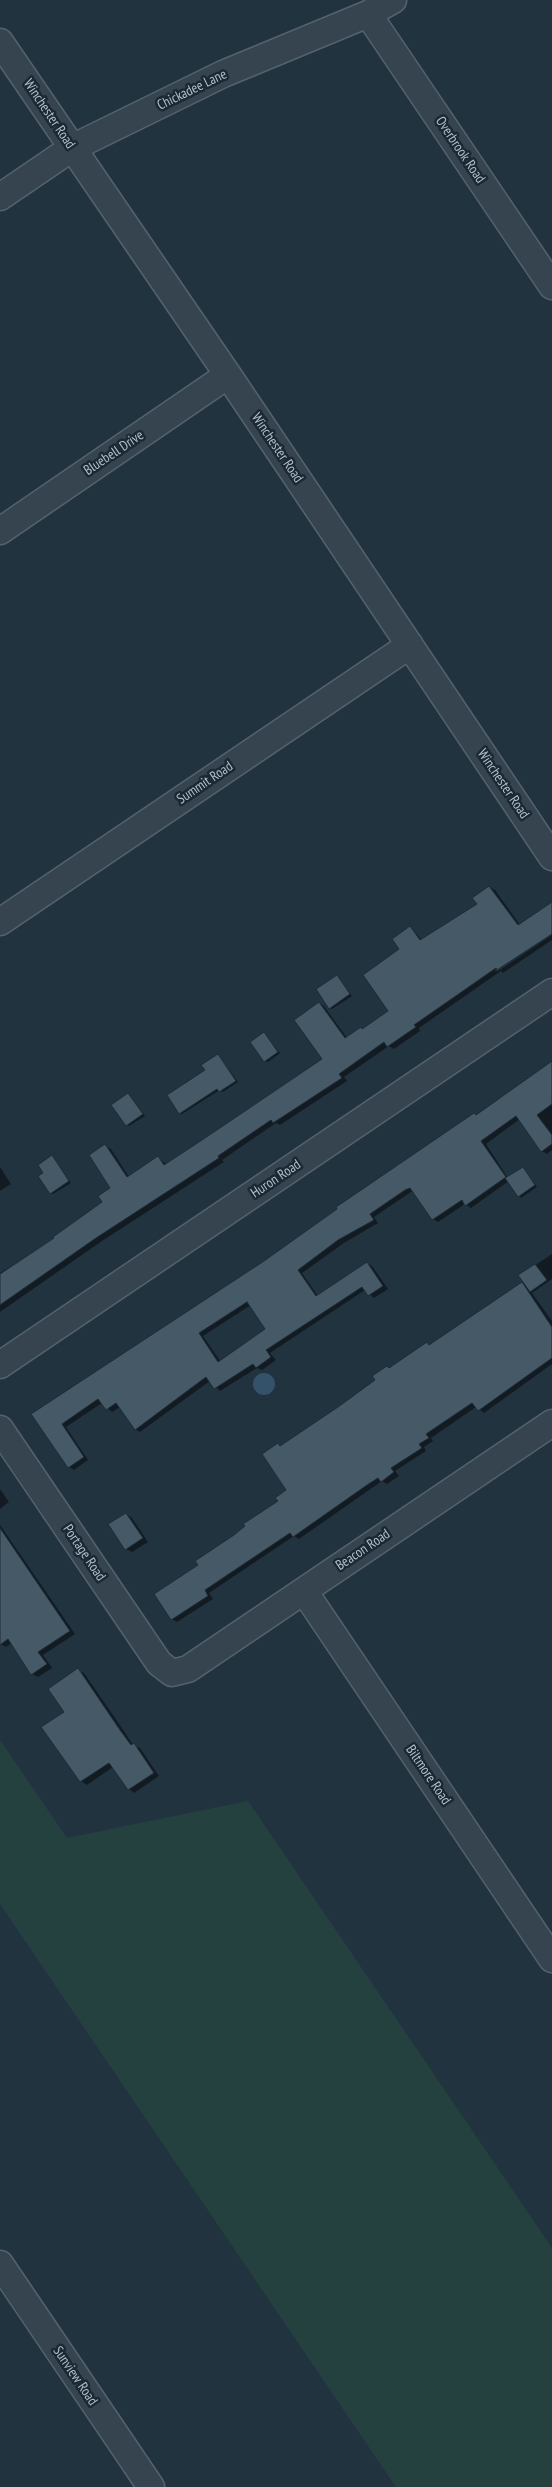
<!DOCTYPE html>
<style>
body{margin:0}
canvas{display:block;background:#223340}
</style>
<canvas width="552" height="2487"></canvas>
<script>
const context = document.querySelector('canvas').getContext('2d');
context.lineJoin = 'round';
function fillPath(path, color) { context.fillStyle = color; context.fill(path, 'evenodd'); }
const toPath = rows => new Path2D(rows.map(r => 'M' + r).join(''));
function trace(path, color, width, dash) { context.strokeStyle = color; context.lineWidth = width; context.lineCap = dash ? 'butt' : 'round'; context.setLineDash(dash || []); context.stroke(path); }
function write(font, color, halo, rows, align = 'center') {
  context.font = font + ' "PT Sans Narrow",sans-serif'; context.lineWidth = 5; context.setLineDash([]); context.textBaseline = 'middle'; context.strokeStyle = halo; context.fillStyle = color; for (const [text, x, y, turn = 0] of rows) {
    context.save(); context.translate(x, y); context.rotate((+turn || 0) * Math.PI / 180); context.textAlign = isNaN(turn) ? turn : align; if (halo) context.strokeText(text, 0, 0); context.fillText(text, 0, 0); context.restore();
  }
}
fillPath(toPath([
 [0,1740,67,1838,248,1801,552,2248,552,2487,396,2487,0,1904]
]), '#244140');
fillPath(toPath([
 '253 1384a11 11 0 1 1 22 0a11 11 0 1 1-22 0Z'
]), '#345269');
fillPath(toPath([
 [489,887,495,890,520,925,552,908,552,932,494,971,498,971,552,935,552,940,503,973,501,971,419,1028,420,1031,394,1049,389,1046,344,1077,347,1081,280,1125,276,1123,222,1160,224,1162,102,1241,0,1312,0,1273,56,1238,103,1202,112,1188,105,1146,111,1149,129,1177,158,1157,167,1165,324,1059,319,1003,324,1006,347,1038,390,1011,401,950,411,928,422,940,478,904],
 [337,977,352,996,332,1009,330,1008],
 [264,1034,280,1053,268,1062,265,1061],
 [218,1055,238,1082,223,1092,220,1090,182,1114,180,1113],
 [552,1062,552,1150,547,1154,542,1151,520,1119,486,1144,508,1178,523,1168,537,1187,521,1198,509,1181,471,1208,465,1204,438,1222,433,1219,414,1191,411,1192,374,1217,378,1223,344,1243,302,1273,318,1296,367,1263,372,1266,388,1289,374,1298,365,1290,270,1353,276,1360,262,1370,257,1368,220,1391,210,1381,140,1432,135,1429,120,1407,112,1412,102,1403,66,1427,88,1460,74,1470,69,1467,33,1415,265,1262],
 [251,1305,267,1330,221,1362,203,1336],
 [128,1095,145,1116,129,1126,127,1125],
 [52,1157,71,1183,53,1194,50,1193,45,1173],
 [0,1167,11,1184,0,1191],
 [552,1254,552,1279,532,1293,552,1321,552,1364,484,1413,476,1407,431,1438,433,1441,424,1447,426,1451,395,1471,399,1476,387,1484,382,1481,299,1539,294,1536,209,1593,213,1599,177,1622,172,1619,200,1566,279,1502,288,1490,278,1444,282,1446,339,1408,390,1369,430,1346,522,1284,528,1287,520,1275],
 [0,1489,9,1502,0,1509],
 [126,1514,132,1518,148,1542,132,1552,126,1549],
 [0,1525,75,1634,43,1655,52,1668,38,1677,32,1674,12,1643,6,1647,0,1644],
 [78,1670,84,1673,126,1734,133,1745,140,1748,159,1776,134,1793,129,1789,113,1767,87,1785,81,1781,65,1712]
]), '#0007');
const building = toPath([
 [489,886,518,925,552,902,552,934,497,970,496,968,414,1025,416,1027,387,1047,384,1042,339,1074,342,1078,273,1123,271,1120,218,1156,219,1158,96,1238,0,1305,0,1274,54,1238,53,1237,102,1202,98,1196,110,1188,89,1155,105,1144,127,1177,158,1156,164,1165,205,1138,322,1059,294,1020,319,1002,345,1038,361,1027,362,1029,388,1011,363,975,399,949,392,939,410,926,420,940,477,904,472,898,489,886],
 [337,975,350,994,329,1009,316,989,337,975],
 [264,1032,278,1052,264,1062,250,1042,264,1032],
 [218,1054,236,1081,219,1092,217,1089,179,1114,167,1095,205,1070,201,1065,218,1054],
 [552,1061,552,1104,537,1115,552,1135,552,1144,541,1152,516,1116,481,1141,506,1177,465,1206,462,1200,432,1220,410,1188,405,1190,370,1214,374,1220,338,1240,298,1270,316,1296,367,1262,383,1286,368,1296,362,1287,266,1350,271,1357,256,1368,253,1364,214,1389,206,1377,135,1430,116,1403,106,1410,98,1399,62,1424,84,1457,68,1468,31,1414,264,1261,337,1209,336,1207,345,1201,474,1113,476,1115,552,1061],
 [247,1302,265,1329,218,1362,199,1333,247,1302],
 [128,1093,143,1114,126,1126,111,1105,128,1093],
 [52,1155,69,1181,50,1194,38,1176,43,1173,38,1165,52,1155],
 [523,1167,535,1185,518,1197,505,1178,523,1167],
 [535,1264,547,1280,530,1292,518,1275,535,1264],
 [522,1282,552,1327,552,1358,478,1411,472,1403,426,1434,429,1438,419,1444,422,1448,391,1468,394,1472,381,1482,378,1478,367,1485,293,1537,290,1533,205,1590,208,1596,171,1620,154,1594,198,1565,195,1561,234,1535,245,1526,243,1524,278,1501,275,1498,286,1490,262,1454,278,1443,280,1446,338,1407,375,1380,372,1376,387,1366,389,1368,427,1342,429,1345,522,1282],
 [126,1513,143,1538,125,1550,108,1524,126,1513],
 [0,1528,70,1631,38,1652,47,1664,31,1675,8,1639,0,1645,0,1528],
 [78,1668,120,1730,131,1745,134,1743,154,1773,128,1790,109,1763,80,1782,41,1727,64,1712,48,1689,78,1668]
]);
fillPath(building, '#465966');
trace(building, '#1d2b37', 1);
const minor = toPath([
 [368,14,552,286],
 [0,42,228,375,552,857],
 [0,197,72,148,223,74,368,14,393,0],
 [0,531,228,375],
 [0,922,410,645],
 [0,1365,552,992],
 [0,1429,159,1663,172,1673,188,1669,552,1423],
 [304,1591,552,1959],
 [0,2264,151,2487]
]);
trace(minor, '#54626e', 29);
trace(minor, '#364450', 26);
write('14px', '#b2bfcb', '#1b2935', [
 ["Chickadee Lane",192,90,-26],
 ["Winchester Road",49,114,56],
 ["Overbrook Road",460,150,56],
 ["Winchester Road",277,448,56],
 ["Bluebell Drive",114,453,-34],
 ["Summit Road",205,783,-34],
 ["Winchester Road",503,784,56],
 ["Huron Road",276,1179,-34],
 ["Beacon Road",363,1550,-34],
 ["Portage Road",84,1553,56],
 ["Biltmore Road",428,1775,56],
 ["Sunview Road",75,2376,56]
]);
</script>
